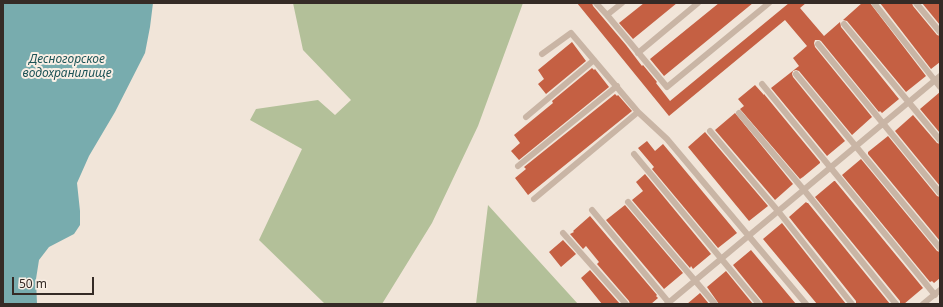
<!DOCTYPE html>
<meta charset="utf-8">
<style>
body{margin:0}
#map{position:relative;width:943px;height:307px;overflow:hidden;background:#f1e5d9;font-family:"Noto Sans",sans-serif}
canvas{display:block}
.frame{position:absolute;inset:0;border:4px solid #352b26;pointer-events:none}
.scale{position:absolute;left:12px;top:277px;width:82px;height:18px;box-sizing:border-box;border:2px solid #352b26;border-top:0;padding-left:5px;font-size:12px;line-height:14px;white-space:nowrap;color:#352b26;-webkit-text-stroke:3px #f9efe5;paint-order:stroke}
</style>
<div id="map">
<canvas width="943" height="307"></canvas>
<div class="frame"></div>
<div class="scale">50 m</div>
</div>
<script>
const context = document.querySelector('canvas').getContext('2d');
context.lineJoin = 'round';
function fillPath(path, color) { context.fillStyle = color; context.fill(path, 'evenodd'); }
const toPath = rows => new Path2D(rows.map(r => 'M' + r).join(''));
function trace(path, color, width, dash) { context.strokeStyle = color; context.lineWidth = width; context.lineCap = dash ? 'butt' : 'round'; context.setLineDash(dash || []); context.stroke(path); }
function write(font, color, halo, rows, align = 'center') {
  context.font = font + ' "Noto Sans",sans-serif'; context.lineWidth = 4; context.setLineDash([]); context.textBaseline = 'middle'; context.strokeStyle = halo; context.fillStyle = color; for (const [text, x, y, turn = 0] of rows) {
    context.save(); context.translate(x, y); context.rotate((+turn || 0) * Math.PI / 180); context.textAlign = isNaN(turn) ? turn : align; if (halo) context.strokeText(text, 0, 0); context.fillText(text, 0, 0); context.restore();
  }
}
fillPath(toPath([
 [293,3,523,3,478,126,432,223,382,304,325,304,259,240,302,149,250,120,256,109,318,100,335,115,351,100,303,50],
 [488,205,578,304,476,304]
]), '#b3c099');
fillPath(toPath([
 [3,3,153,3,150,27,145,53,115,112,89,156,77,183,80,211,80,225,74,234,49,247,39,260,36,279,37,304,3,304]
]), '#78acae');
fillPath(toPath([
 [577,3,592,3,593,6,626,45,642,66,643,65,657,82,656,83,670,101,789,3,806,3,800,8,824,36,840,22,841,27,899,99,882,113,880,111,879,112,821,41,819,40,815,40,814,43,815,47,872,117,852,135,799,71,796,70,793,71,792,74,793,77,845,141,827,156,771,88,799,66,793,58,807,46,785,20,669,116],
 [644,3,677,3,633,39,619,23],
 [719,3,753,3,664,76,650,59],
 [862,3,870,3,926,76,906,92,847,21,843,20],
 [880,3,912,3,913,6,937,35,940,36,940,62,931,69],
 [922,3,940,3,940,25],
 [572,42,586,61,546,94,538,84,544,79,538,70],
 [592,68,594,70,595,69,609,87,519,160,511,151,520,143,514,135,553,103,552,101],
 [755,85,764,95,764,94,820,162,820,163,803,177,800,179,740,109,744,106,738,99],
 [940,92,940,133,920,109],
 [615,94,617,96,618,95,632,111,528,195,515,178,526,169,524,167],
 [735,113,793,184,775,200,715,130],
 [913,115,937,143,940,144,940,186,895,131],
 [705,132,768,206,749,221,688,147],
 [888,136,937,196,940,197,940,241,868,154,868,152],
 [647,141,655,151,663,144,737,233,718,248,652,169,654,167,638,148],
 [861,159,937,251,940,252,940,278,934,283,932,281,930,282,842,175],
 [645,174,711,254,693,269,691,266,690,268,632,200,643,191,636,182],
 [834,181,835,181,923,288,904,304,900,304,900,301,815,197],
 [806,202,807,203,808,203,890,304,856,304,856,301,789,217],
 [625,205,683,273,664,289,606,220],
 [590,216,657,295,656,296,658,298,651,304,630,304,629,301,597,264,599,262,586,246,583,249,570,234,574,232,573,231],
 [782,223,846,304,817,304,763,239],
 [563,240,576,254,561,267,549,252],
 [751,250,796,304,763,304,762,301,733,265],
 [590,270,620,304,602,304,581,278],
 [726,271,753,304,719,304,707,287],
 [700,293,709,304,687,304]
]), '#c56043');
trace(toPath([
 [596,3,607,15],
 [622,3,607,15,667,87,769,3],
 [874,3,940,87],
 [916,3,940,32],
 [844,24,940,140],
 [818,44,940,193],
 [638,53,698,3],
 [542,54,571,33,638,112,667,139,806,304],
 [796,74,940,248],
 [762,84,935,295],
 [739,113,804,190,896,304],
 [526,117,594,60],
 [710,131,778,211,852,304],
 [634,154,759,304],
 [518,166,617,86],
 [534,199,638,112],
 [628,202,715,304],
 [592,210,670,304],
 [563,233,626,304],
 [667,304,940,76],
 [923,304,940,290]
]), '#c9b5a5', 6);
write('italic 12px', '#1c5356', '#f9efe5', [
 ["Десногорское",67,60],
 ["водохранилище",67,74]
]);
</script>
